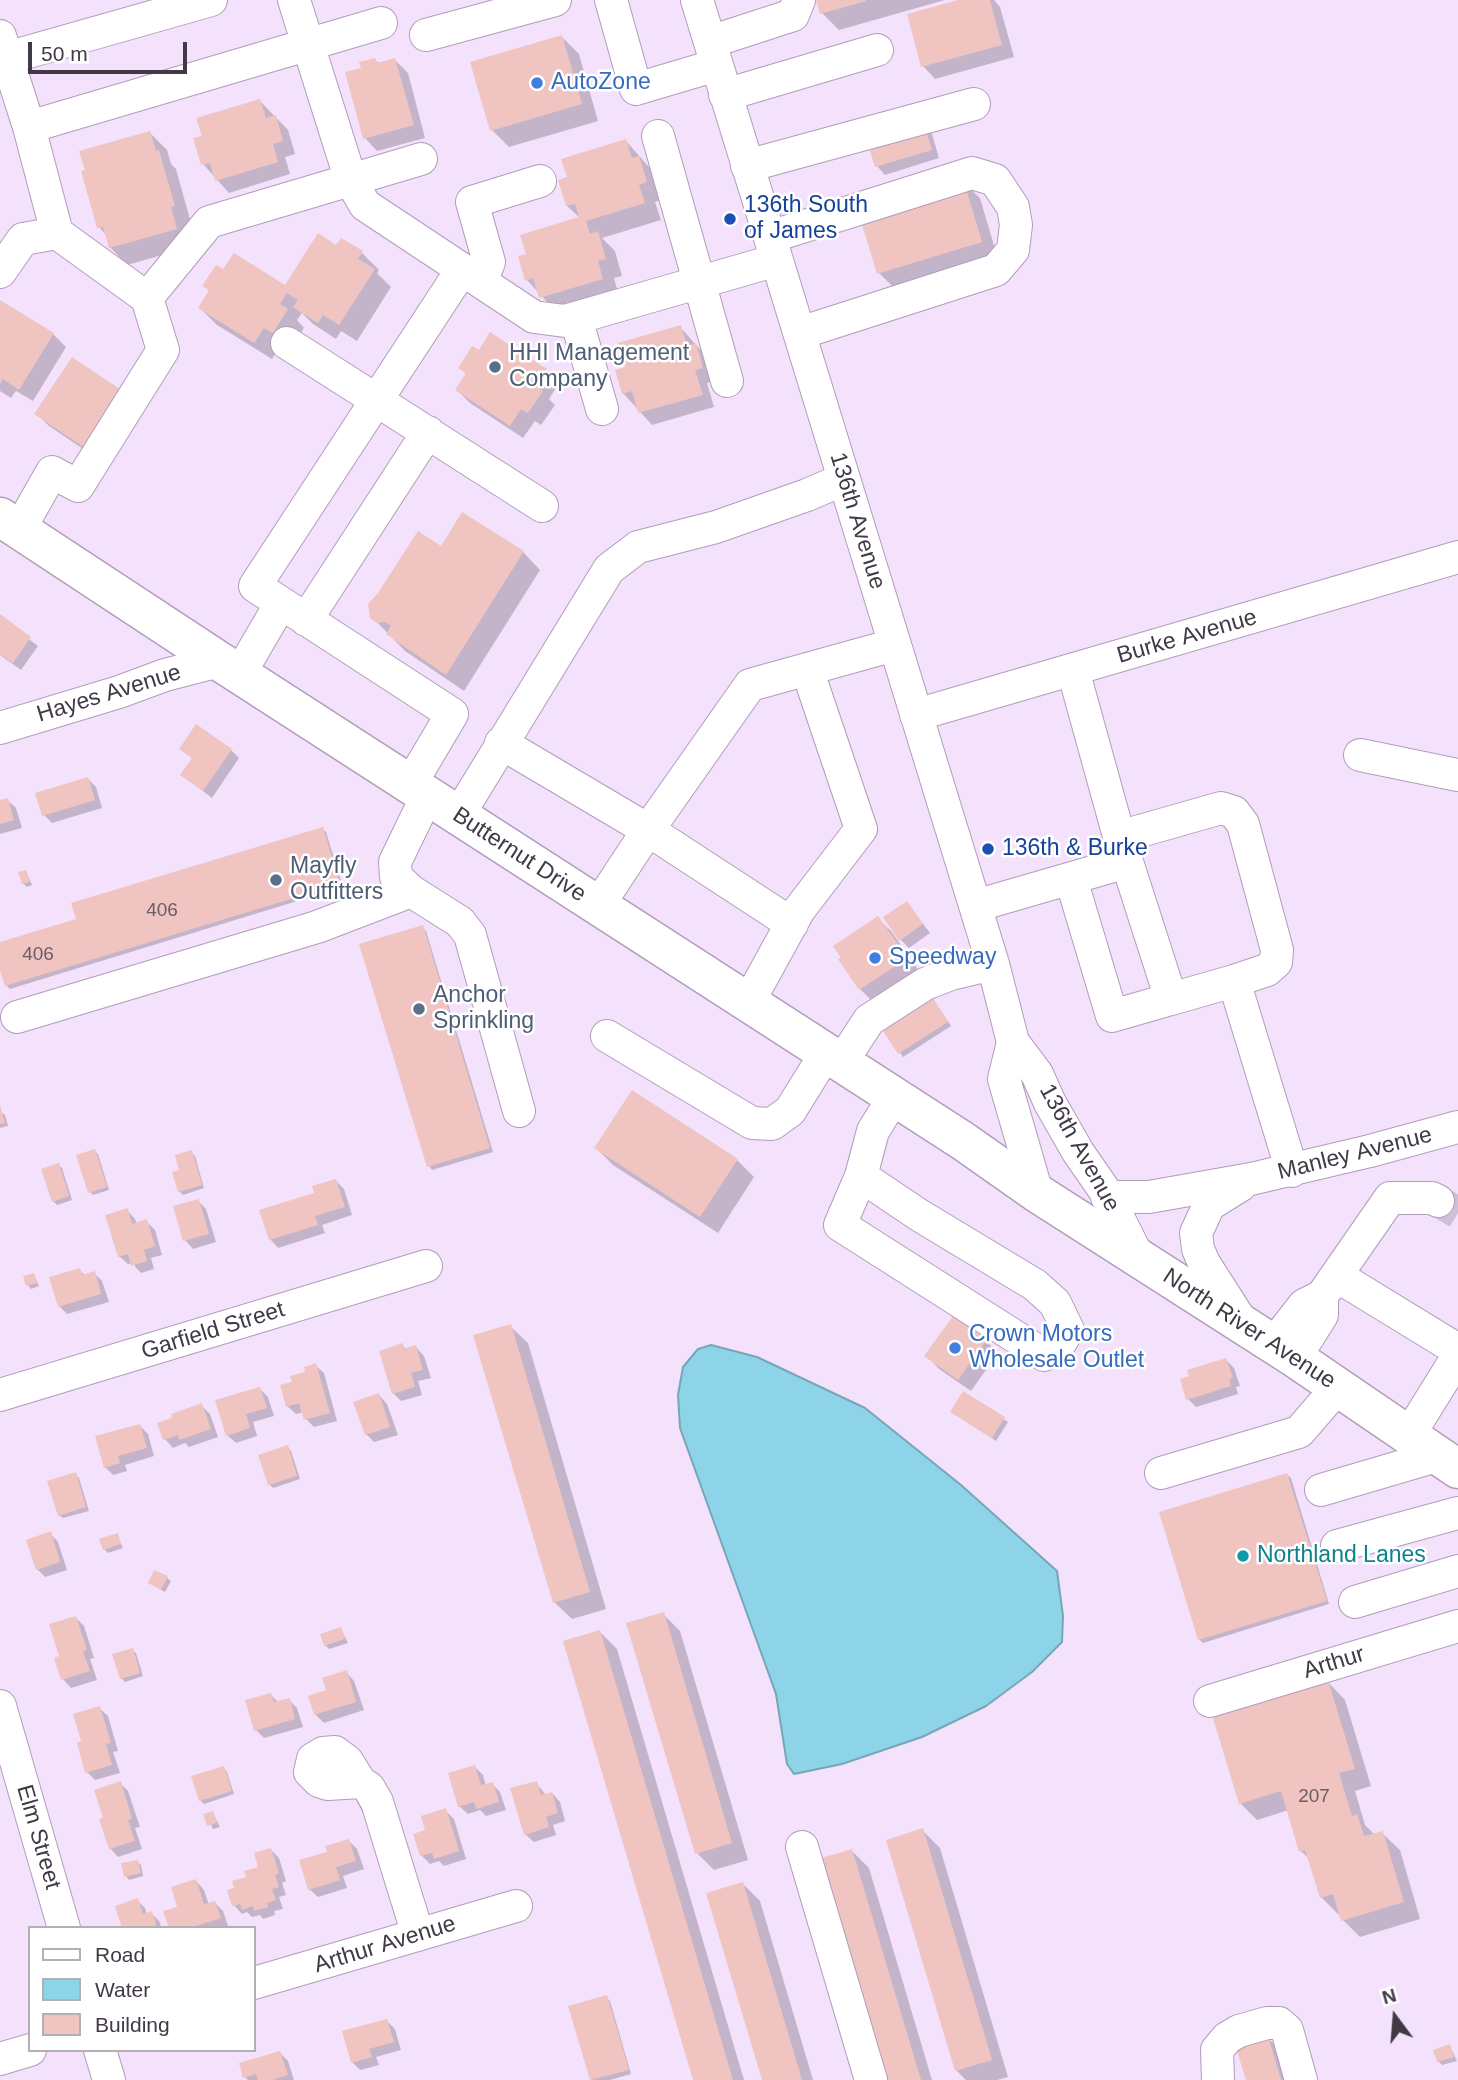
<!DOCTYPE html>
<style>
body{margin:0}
#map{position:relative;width:1458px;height:2080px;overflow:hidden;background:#f4e2fc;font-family:Helvetica,sans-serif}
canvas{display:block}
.legend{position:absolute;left:28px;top:1926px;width:228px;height:126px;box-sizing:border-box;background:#fff;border:2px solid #b3b0b5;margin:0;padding:9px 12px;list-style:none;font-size:21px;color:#413945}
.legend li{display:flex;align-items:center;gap:14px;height:35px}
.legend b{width:35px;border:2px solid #b3b0b5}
.north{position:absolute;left:1360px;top:1982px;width:70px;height:70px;-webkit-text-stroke:5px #fff;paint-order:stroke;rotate:344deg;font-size:19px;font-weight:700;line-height:28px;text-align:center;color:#413945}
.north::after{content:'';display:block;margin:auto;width:24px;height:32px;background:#413945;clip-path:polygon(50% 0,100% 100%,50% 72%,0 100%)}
.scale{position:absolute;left:28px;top:42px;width:159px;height:32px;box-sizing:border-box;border:4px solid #413945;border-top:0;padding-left:9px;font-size:21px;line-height:24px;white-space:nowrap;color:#413945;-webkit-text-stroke:5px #fff;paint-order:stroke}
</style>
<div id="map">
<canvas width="1458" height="2080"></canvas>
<ul class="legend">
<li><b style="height:9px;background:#fff"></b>Road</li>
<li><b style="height:19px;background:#8ed4e8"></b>Water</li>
<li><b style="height:19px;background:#efc4c1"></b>Building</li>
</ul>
<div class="north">N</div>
<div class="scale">50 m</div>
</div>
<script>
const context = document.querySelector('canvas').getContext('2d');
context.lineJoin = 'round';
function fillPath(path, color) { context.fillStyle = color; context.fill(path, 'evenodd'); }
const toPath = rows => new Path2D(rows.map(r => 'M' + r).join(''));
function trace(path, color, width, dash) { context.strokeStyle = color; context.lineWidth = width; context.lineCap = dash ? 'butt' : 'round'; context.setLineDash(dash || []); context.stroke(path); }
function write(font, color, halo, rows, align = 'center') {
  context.font = font + ' Helvetica,sans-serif'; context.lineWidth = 5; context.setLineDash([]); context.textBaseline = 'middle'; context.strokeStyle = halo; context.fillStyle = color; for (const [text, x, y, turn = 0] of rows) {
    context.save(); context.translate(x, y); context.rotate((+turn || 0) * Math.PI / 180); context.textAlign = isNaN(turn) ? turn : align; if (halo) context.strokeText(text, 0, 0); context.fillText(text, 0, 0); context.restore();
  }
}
const water = toPath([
 [711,1345,757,1357,865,1408,961,1485,1057,1571,1063,1616,1062,1642,1032,1672,986,1706,922,1737,842,1764,794,1774,787,1764,776,1694,680,1428,678,1395,683,1367,698,1349,711,1345]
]);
fillPath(water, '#8ed4e8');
trace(water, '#77a6b7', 2);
fillPath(toPath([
 [818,0,945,0,839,30,822,13],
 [964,0,994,0,1000,7,1014,57,935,79,923,66],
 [562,37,579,54,598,121,509,147,492,130],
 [375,60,380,64,395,60,408,73,425,138,377,151,365,138,363,69],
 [260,101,288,130,295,154,285,157,290,174,229,193,203,164,204,137],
 [923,126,932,134,939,158,885,175,877,166],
 [150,133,167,150,171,164,176,169,191,223,194,246,127,265,110,247,107,236,99,227],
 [626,141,656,175,663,199,655,202,661,220,602,238,615,251,622,276,614,278,619,296,558,314,527,280,528,255,580,218,567,206,569,179],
 [962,181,980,198,998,259,896,290,879,273],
 [362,253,379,270,377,273,391,287,357,341,341,331,336,339,313,324,302,313,297,320,304,328,291,349,282,343,272,359,217,325,200,308,210,291,204,285,286,287],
 [0,302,53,334,66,347,33,401,16,391,11,398,0,391],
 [680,327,708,358,715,380,707,383,714,407,652,425,623,393,627,368],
 [491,335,546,371,559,383,549,399,555,405,541,425,535,421,523,438,470,403,457,390,467,375,460,368,479,352],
 [72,360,98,459,49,426,36,413],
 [463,515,523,552,540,570,464,691,405,651,372,617,442,548],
 [0,617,38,646,21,670,0,655],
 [181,749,231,750,239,758,212,798,182,775,193,759],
 [88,779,96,787,102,808,52,823,44,815],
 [7,800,16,808,22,828,0,834,0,802],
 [322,829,326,832,343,887,10,989,6,985,0,964,0,944,78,920],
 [26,871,32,885,27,887,23,883],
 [907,903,930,933,909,948,900,939],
 [878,919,891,931,919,971,873,1002,860,989],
 [422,927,426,931,493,1152,432,1170,429,1166],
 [933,999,951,1026,903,1057,882,1026],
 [0,1112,5,1115,8,1126,0,1128],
 [596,1148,737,1160,754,1177,718,1233,613,1165],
 [95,1151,98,1154,109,1190,93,1195,90,1192],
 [191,1152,195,1156,204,1188,183,1195,179,1191,181,1171],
 [58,1165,62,1168,72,1200,57,1205,53,1201],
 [336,1181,344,1189,352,1215,322,1225,325,1233,278,1248,270,1239],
 [198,1201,206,1209,216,1242,193,1249,185,1240],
 [127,1210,135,1219,137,1224,146,1221,155,1230,162,1255,151,1258,154,1269,141,1273,132,1263,128,1264,119,1256],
 [80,1270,85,1276,94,1273,102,1281,109,1302,67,1314,59,1306],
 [34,1275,39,1286,31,1289,28,1285],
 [510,1326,528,1343,606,1609,572,1619,554,1602],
 [985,1340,998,1353,971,1391,939,1369,927,1356],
 [402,1345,407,1350,416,1347,424,1356,431,1378,418,1381,422,1395,401,1401,393,1393],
 [1226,1360,1234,1368,1240,1386,1236,1387,1238,1394,1196,1407,1188,1399,1191,1378],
 [315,1365,324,1373,337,1421,314,1427,306,1419,304,1412,296,1414,287,1406,294,1383],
 [260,1389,268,1397,274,1416,253,1422,257,1436,236,1443,227,1435],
 [963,1393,1008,1422,996,1441,956,1415],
 [379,1395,387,1404,398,1435,374,1442,366,1434],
 [201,1405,210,1414,218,1437,189,1447,185,1443,173,1448,165,1439],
 [140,1426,148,1434,154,1456,125,1465,127,1471,113,1475,105,1467],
 [287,1447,291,1451,300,1479,273,1488,269,1484],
 [75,1474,79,1478,89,1511,63,1518,59,1515],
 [1287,1475,1291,1478,1329,1604,1203,1643,1199,1639],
 [50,1533,58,1542,67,1570,45,1577,37,1569],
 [117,1535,123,1548,108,1553,104,1549],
 [167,1578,171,1581,165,1592,150,1583],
 [663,1614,680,1631,748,1860,714,1870,697,1853],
 [76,1618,84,1626,94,1658,90,1659,97,1680,71,1688,63,1679,62,1657],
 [341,1629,348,1643,329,1649,325,1645],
 [600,1632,617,1649,744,2080,695,2080],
 [132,1650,136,1653,143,1676,125,1682,121,1678],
 [346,1672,354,1681,364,1710,324,1723,315,1714,328,1692],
 [1328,1682,1345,1700,1371,1786,1355,1791,1365,1825,1374,1834,1382,1833,1400,1850,1420,1919,1360,1937,1343,1920,1341,1914,1339,1915,1321,1897,1310,1860,1301,1851,1289,1810,1257,1820,1240,1803],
 [270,1694,279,1703,289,1700,297,1708,303,1727,264,1738,256,1730],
 [99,1708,108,1716,118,1751,113,1752,120,1773,95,1780,87,1772,83,1743],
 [475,1767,483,1775,486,1786,492,1784,500,1792,506,1810,486,1816,480,1810,468,1814,459,1806],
 [223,1768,227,1772,234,1794,204,1804,200,1800],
 [120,1783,128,1791,140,1827,135,1828,142,1849,118,1857,110,1848,105,1819],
 [536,1783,546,1795,552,1793,560,1802,565,1821,553,1825,556,1835,534,1842,525,1834],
 [360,1798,367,1812,363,1813,356,1800],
 [445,1810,454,1819,466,1859,444,1866,439,1861,430,1864,421,1855],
 [213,1813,220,1827,213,1829,206,1815],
 [922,1830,940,1848,1008,2077,997,2080,966,2080,956,2070],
 [349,1841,357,1849,364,1869,343,1876,347,1888,318,1897,309,1889],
 [271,1850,279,1858,286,1881,282,1883,286,1895,279,1897,283,1909,274,1911,275,1915,263,1919,260,1915,252,1917,247,1912,242,1914,234,1905,236,1889,261,1868],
 [852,1851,869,1868,932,2080,882,2080],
 [137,1862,141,1865,143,1876,129,1880,126,1876],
 [196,1881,204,1890,209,1905,215,1903,223,1911,228,1926,171,1928,179,1908],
 [743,1884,760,1901,813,2080,763,2080],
 [137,1900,145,1908,147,1915,151,1913,160,1922,161,1928,123,1928],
 [606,1997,610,2001,631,2074,610,2080,592,2080,571,2008],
 [387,2021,395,2029,401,2050,376,2057,379,2065,360,2070,352,2062],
 [1268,2038,1281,2051,1289,2080,1247,2080],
 [1450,2046,1457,2061,1442,2065,1438,2061],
 [280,2053,288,2061,294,2080,248,2080,245,2077]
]), '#0003');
fillPath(toPath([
 [816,0,866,0,866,1,820,14],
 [958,0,990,0,1002,45,921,67,907,14],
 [562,35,582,104,490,131,470,62],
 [375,58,377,63,395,58,414,125,363,139,345,72,361,68,359,62],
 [260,99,266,118,276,115,283,141,273,144,278,162,215,181,210,163,201,165,193,138,202,136,196,118],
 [924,124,932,150,875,167,867,141],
 [150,131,156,151,159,150,175,206,171,207,177,229,109,248,103,227,97,228,81,171,85,170,79,151],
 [626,139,632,158,639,156,647,182,639,185,645,203,586,221,590,234,598,231,606,259,598,261,603,279,539,298,533,278,525,281,518,256,526,254,520,235,579,217,575,204,566,206,558,180,567,177,561,159],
 [963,179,982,242,877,274,858,211],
 [318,233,336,245,341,238,363,251,358,259,375,269,339,325,323,315,318,323,293,307,298,300,287,293,280,304,288,309,273,333,264,328,254,343,198,308,209,290,202,286,216,265,223,269,234,253,285,285],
 [0,300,54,333,19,390,3,379,0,384],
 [681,325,687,346,696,343,703,368,695,370,703,395,638,413,632,391,622,394,615,370,625,367,618,343],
 [490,332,547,369,536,386,543,391,528,413,521,409,510,426,455,390,466,373,458,368,472,346,479,350],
 [72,357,123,391,85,448,34,414],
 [462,512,524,551,446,675,386,634,391,626,385,622,377,623,370,618,368,604,378,593,418,531,441,546],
 [0,614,31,637,13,663,0,654],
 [196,724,232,749,203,791,180,775,192,758,179,749],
 [88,777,95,800,42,816,35,793],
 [8,798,14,820,0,824,0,800],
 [323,827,340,884,5,986,0,970,0,942,76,919,71,903],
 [26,870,30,882,22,884,18,872],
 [907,901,923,924,899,941,883,917],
 [878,916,908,958,859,990,838,959,841,958,833,946],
 [423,925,490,1148,427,1167,359,944],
 [930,993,948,1022,898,1054,880,1026],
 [632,1090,738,1159,700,1217,594,1148],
 [0,1105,5,1123,0,1124],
 [95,1149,107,1187,88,1193,76,1155],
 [192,1150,202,1185,178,1192,172,1172,179,1170,175,1155],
 [59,1163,69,1196,52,1202,41,1169],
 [336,1179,345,1207,315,1216,318,1225,269,1240,259,1210,314,1193,312,1186],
 [199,1199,209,1234,183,1241,173,1206],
 [128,1208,132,1224,147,1219,155,1246,144,1250,147,1261,131,1266,128,1254,118,1257,105,1215],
 [80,1268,82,1275,95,1271,101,1294,58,1307,49,1277],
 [34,1273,37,1283,26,1286,23,1276],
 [953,1316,987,1339,958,1380,924,1356],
 [511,1324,590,1592,553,1603,473,1335],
 [403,1343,404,1349,416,1345,423,1370,411,1373,415,1387,392,1394,379,1351],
 [1226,1358,1233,1378,1229,1379,1231,1386,1186,1400,1180,1379,1189,1376,1187,1370],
 [316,1363,330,1413,304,1420,299,1403,286,1407,280,1385,292,1382,290,1376,305,1372,304,1367],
 [260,1387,267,1408,246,1414,250,1428,226,1436,215,1400],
 [963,1391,1005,1417,992,1438,950,1412],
 [379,1393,390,1427,365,1435,353,1402],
 [202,1403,211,1429,179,1440,178,1435,163,1440,157,1423,172,1418,171,1414],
 [140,1424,147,1448,118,1456,120,1463,104,1468,95,1436],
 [288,1445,297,1476,268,1485,258,1455],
 [76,1472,86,1507,58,1516,47,1481],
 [1287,1473,1327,1601,1198,1640,1159,1512],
 [51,1531,60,1562,36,1570,26,1540],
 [118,1533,121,1544,103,1550,99,1539],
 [154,1570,168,1576,161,1590,148,1583],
 [664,1612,732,1843,695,1854,626,1623],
 [76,1616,87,1650,83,1651,90,1671,61,1680,54,1658,59,1656,49,1624],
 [341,1627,345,1639,324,1646,320,1634],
 [600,1630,733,2080,693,2080,563,1641],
 [133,1648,140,1673,120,1679,112,1654],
 [347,1670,356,1702,314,1715,308,1696,326,1690,322,1678],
 [1328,1680,1355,1769,1339,1773,1352,1816,1357,1814,1364,1836,1383,1831,1404,1902,1341,1921,1333,1894,1320,1898,1305,1850,1299,1852,1281,1791,1239,1804,1212,1715],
 [271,1693,274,1702,290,1698,295,1719,254,1731,245,1700],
 [100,1706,111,1743,106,1744,112,1765,85,1773,77,1743,81,1741,73,1714],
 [475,1765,481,1785,493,1782,499,1802,476,1809,474,1802,458,1807,448,1773],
 [224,1766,232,1791,199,1801,191,1776],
 [121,1781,132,1819,128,1820,135,1841,109,1849,99,1819,103,1818,94,1790],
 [537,1781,541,1795,552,1792,558,1813,546,1817,549,1827,524,1835,510,1788],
 [446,1808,459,1851,434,1859,432,1853,420,1856,413,1834,425,1830,421,1816],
 [213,1811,217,1823,207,1826,203,1814],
 [923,1828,992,2060,955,2071,886,1840],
 [349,1839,356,1861,336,1867,340,1880,308,1890,299,1860,327,1852,325,1846],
 [271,1848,279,1873,275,1875,279,1887,272,1889,276,1900,267,1903,268,1907,254,1911,253,1906,242,1910,240,1904,232,1906,227,1890,234,1888,232,1881,246,1877,244,1871,258,1867,254,1853],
 [852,1849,921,2080,881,2080,815,1860],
 [138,1860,141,1873,124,1877,121,1863],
 [196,1879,204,1904,215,1901,221,1918,190,1928,169,1928,163,1911,177,1907,171,1887],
 [743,1882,802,2080,762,2080,706,1893],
 [138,1898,143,1914,152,1911,157,1928,122,1928,115,1906],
 [607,1995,629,2070,590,2080,568,2006],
 [387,2019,394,2042,369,2049,372,2057,351,2063,342,2031],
 [1268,2036,1281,2080,1246,2080,1235,2045],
 [1450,2044,1454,2057,1437,2062,1433,2050],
 [280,2051,288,2075,272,2080,258,2080,256,2074,243,2078,239,2063]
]), '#efc4c1');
trace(toPath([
 [1438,1201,1458,1213]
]), '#d0c0d7', 32, [32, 16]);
const minor = toPath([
 [294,0,351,181,365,205,534,317,565,321,777,260],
 [611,0,636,89,717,65],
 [697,0,993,964,1013,1042,1037,1074,1050,1103,1078,1152,1105,1191,1138,1257],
 [426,35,555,0],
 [0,36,29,127,57,233],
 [710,42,793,15,799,0],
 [0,60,211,0],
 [725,95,877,50],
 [29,127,381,23],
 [658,136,727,381],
 [747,166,974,104],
 [770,237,972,173,995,180,1013,207,1016,225,1013,250,996,270,800,333],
 [0,272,23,239,57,233,147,298,209,222,421,159],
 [481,282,489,262,472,202,540,181],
 [576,318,602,409],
 [287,343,542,506],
 [19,530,52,472,78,486,163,350,147,298],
 [306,620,428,432],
 [1073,670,1125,858],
 [239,675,281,603],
 [916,715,1458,557],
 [0,728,119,692,165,675,219,661],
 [501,743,648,830,598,906],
 [1360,755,1458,775],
 [410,785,452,714,255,586,461,271],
 [427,796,395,862,396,877,411,891,460,922,470,935,519,1111],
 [458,816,609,569,638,547,716,527,807,495,844,479],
 [1119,837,1221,808,1234,812,1243,824,1277,950,1276,962,1267,970,1234,981],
 [1071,879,1112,1016,1171,999],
 [975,906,1127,862,1171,999,1234,981,1292,1171],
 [792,924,648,830,750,685,894,645],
 [748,1003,799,910,861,829,807,669],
 [17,1017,317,927,411,891],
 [607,1036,752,1123,772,1124,790,1111,826,1053],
 [1013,1042,1004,1079,1037,1193],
 [841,1063,869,1020,925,984,951,974,993,964],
 [861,1176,919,1215,1035,1285,1055,1303,1068,1330,1060,1343,1044,1355,840,1225,861,1176,873,1131,894,1097],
 [1241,1185,1209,1205,1196,1233,1198,1249,1204,1263,1243,1324],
 [1107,1197,1149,1197,1251,1179,1370,1151,1458,1127],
 [1390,1198,1432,1198,1438,1201],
 [1337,1276,1458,1350],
 [1273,1345,1304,1305,1322,1296,1390,1198],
 [1295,1358,1322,1315,1322,1296],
 [0,1395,426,1266],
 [1409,1435,1458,1356],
 [1161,1473,1299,1432,1338,1387],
 [1321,1490,1440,1455],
 [1337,1546,1458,1513],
 [1355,1602,1458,1571],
 [1210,1701,1458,1626],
 [0,1706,64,1928],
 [360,1782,328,1784,319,1781,310,1772,313,1759,323,1753,335,1752,347,1761,360,1782,369,1788,377,1802,418,1935],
 [802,1847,871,2080],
 [254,1983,516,1906],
 [100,2050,109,2080],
 [0,2059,30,2050],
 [1218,2080,1217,2050,1227,2038,1239,2031,1267,2023,1279,2023,1287,2030,1301,2080]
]);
const major = toPath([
 [0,517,219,661,963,1141,1037,1193,1295,1358,1458,1469]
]);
trace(minor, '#b19cba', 34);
trace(major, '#b19cba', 41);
trace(minor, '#fff', 32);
trace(major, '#fff', 38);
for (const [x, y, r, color] of [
 [537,83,7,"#3f7fe0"],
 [730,219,7,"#1a4fb4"],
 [495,367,7,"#5c6f8a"],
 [988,849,7,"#1a4fb4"],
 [276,880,7,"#5c6f8a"],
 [875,958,7,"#3f7fe0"],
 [419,1009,7,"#5c6f8a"],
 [955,1348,7,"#3f7fe0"],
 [1243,1556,7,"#0f9aa8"]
]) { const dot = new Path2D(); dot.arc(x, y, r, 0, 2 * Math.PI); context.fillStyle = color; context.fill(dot); trace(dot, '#fff', 2.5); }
write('19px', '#6c5c64', null, [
 ["406",162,911],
 ["406",38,955],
 ["207",1314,1797]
]);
write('23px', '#366cbe', '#fff', [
 ["AutoZone",551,83],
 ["Speedway",889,958],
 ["Crown Motors",969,1335],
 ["Wholesale Outlet",969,1361]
], 'left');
write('23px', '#164399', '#fff', [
 ["136th South",744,206],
 ["of James",744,232],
 ["136th & Burke",1002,849]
], 'left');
write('23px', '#4e5e75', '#fff', [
 ["HHI Management",509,354],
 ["Company",509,380],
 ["Mayfly",290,867],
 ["Outfitters",290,893],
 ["Anchor",433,996],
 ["Sprinkling",433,1022]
], 'left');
write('23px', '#413945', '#fff', [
 ["136th Avenue",857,521,73],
 ["Burke Avenue",1187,637,-16],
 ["Hayes Avenue",109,694,-17],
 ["Butternut Drive",519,855,33],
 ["136th Avenue",1079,1148,61],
 ["Manley Avenue",1355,1154,-14],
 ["North River Avenue",1249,1329,33],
 ["Garfield Street",213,1331,-17],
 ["Arthur",1334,1663,-17],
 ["Elm Street",38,1837,74],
 ["Arthur Avenue",385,1945,-17]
]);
write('23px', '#0d838f', '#fff', [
 ["Northland Lanes",1257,1556]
], 'left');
</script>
